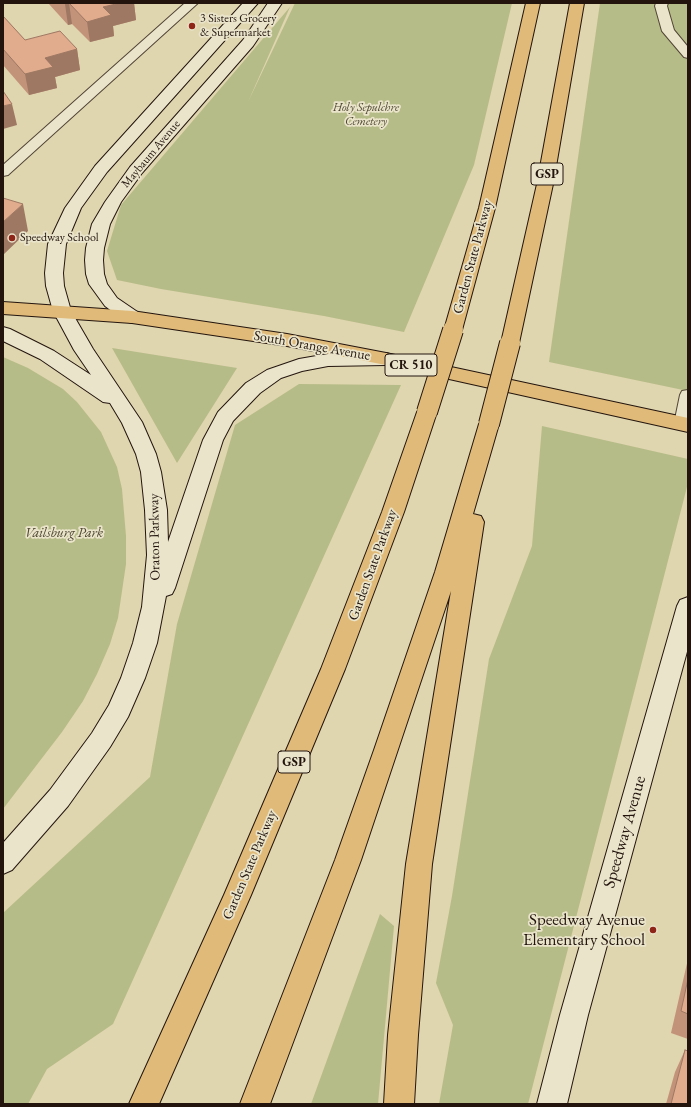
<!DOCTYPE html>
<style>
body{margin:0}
#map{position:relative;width:691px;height:1107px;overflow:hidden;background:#dfd5af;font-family:"EB Garamond",serif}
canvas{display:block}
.frame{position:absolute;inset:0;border:4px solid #23150e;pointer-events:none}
</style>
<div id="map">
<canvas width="691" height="1107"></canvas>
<div class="frame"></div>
</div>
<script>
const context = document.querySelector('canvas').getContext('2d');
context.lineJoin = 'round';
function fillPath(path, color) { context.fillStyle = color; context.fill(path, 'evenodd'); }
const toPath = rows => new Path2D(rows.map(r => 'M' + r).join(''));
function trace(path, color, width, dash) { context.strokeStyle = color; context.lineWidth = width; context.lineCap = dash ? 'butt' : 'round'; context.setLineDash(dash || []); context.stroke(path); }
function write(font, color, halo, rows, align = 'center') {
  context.font = font + ' "EB Garamond",serif'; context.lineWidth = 3.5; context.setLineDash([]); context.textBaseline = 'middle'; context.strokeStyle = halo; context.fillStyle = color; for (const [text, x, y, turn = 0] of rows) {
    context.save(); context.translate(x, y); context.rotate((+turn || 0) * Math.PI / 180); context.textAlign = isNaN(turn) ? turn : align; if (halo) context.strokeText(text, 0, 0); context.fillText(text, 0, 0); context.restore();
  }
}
fillPath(toPath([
 [295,3,512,3,474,165,404,332,324,316,161,289,117,280,107,251,121,205,290,7,248,102],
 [600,3,688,3,688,391,549,362],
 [112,348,237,368,177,463],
 [3,357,28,368,63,389,77,402,101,432,117,467,122,489,126,536,126,564,118,618,110,644,97,674,83,701,62,732,3,809],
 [299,384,401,385,113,1024,47,1069,28,1104,3,1104,3,913,150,777,177,624,235,425],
 [542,426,688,459,688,483,528,1104,439,1104,453,1025,436,983,452,896,489,659,532,546],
 [380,914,394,926,378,1104,311,1104]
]), '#b6bc87');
const lane = toPath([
 [185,3,198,3,8,175,3,176,3,165,185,3],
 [656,3,668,3,667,6,674,30,688,47,688,58,684,57,662,31,655,6,656,3],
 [688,390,688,428,682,430,676,428,674,424,680,395,682,391,688,390]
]);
const secondary = toPath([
 [243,3,258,3,107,172,81,208,66,244,63,273,64,286,71,311,93,349,142,422,156,454,161,472,167,510,168,542,203,440,218,412,246,383,267,370,299,359,328,354,386,353,393,355,396,359,393,363,386,365,328,366,302,371,281,378,260,393,233,421,223,440,175,588,172,594,166,596,157,643,145,678,128,717,110,747,68,806,12,870,3,874,3,843,50,790,92,733,109,705,121,678,133,643,142,607,147,555,145,510,141,472,136,454,122,423,110,403,103,402,40,359,3,341,3,327,10,329,54,351,91,375,74,350,53,311,46,286,45,273,48,244,65,208,95,166,243,3],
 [268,3,282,3,253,46,142,173,121,202,110,224,104,248,103,260,104,274,107,284,117,298,139,313,141,317,139,321,132,323,125,321,105,306,89,284,86,274,85,260,86,248,92,224,105,202,130,167,243,40,268,3],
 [688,597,688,648,588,1015,567,1104,537,1104,560,1015,677,606,680,600,688,597]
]);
const primary = toPath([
 [3,302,132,311,287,334,386,353,688,418,688,432,386,365,287,346,132,323,3,314,3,302]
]);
const highway = toPath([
 [526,3,540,3,495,208,462,330,460,334,453,336,446,334,444,330,479,208,526,3],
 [570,3,584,3,553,184,519,343,517,347,510,349,503,347,501,343,537,184,570,3],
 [427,405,434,407,437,412,404,512,345,669,251,895,159,1104,129,1104,224,895,321,669,382,512,417,412,420,407,427,405],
 [489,417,496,419,499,424,473,514,481,516,484,522,432,864,418,1035,414,1104,384,1104,388,1035,406,864,451,591,361,860,270,1104,240,1104,335,860,374,750,435,572,479,424,482,419,489,417]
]);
trace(lane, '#524536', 2);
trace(secondary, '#23150e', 2);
trace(primary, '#23150e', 2);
trace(highway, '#23150e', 2);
fillPath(lane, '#eae4cb');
fillPath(secondary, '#eae4cb');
fillPath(primary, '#e0ba78');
fillPath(highway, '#e0ba78');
const highwayBridge = toPath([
 [427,412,453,330],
 [489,424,510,343]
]);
trace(highwayBridge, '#23150e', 22, []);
trace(highwayBridge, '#e0ba78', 20);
fillPath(toPath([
 [48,3,134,3,136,20,113,26,114,36,90,42,72,24,68,25],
 [3,16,25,40,77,49,80,70,55,77,57,88,29,95,3,65],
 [688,959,688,1039,671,1033],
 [685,1050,688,1104,666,1104,675,1072]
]), '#c29379');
fillPath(toPath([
 [69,3,72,24,68,25,65,4],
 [120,3,134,3,136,20,113,26,114,36,90,42,87,22,103,7],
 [77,49,80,70,55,77,57,88,29,95,25,74,45,58],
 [12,104,17,125,3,129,3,106],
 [23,204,28,231,3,255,3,222]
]), '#9e7863');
const building = toPath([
 [64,3,120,3,103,7,111,15,87,22,69,3,65,4,64,3],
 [3,16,25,40,60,31,77,49,45,58,53,67,25,74,3,49,3,16],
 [3,91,12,104,3,106,3,91],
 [3,198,23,204,3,222,3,198],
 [688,979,688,1014,681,1011,688,979],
 [685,1050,688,1051,688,1104,671,1104,685,1050]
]);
fillPath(building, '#e1ab8d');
trace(building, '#9e7863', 1);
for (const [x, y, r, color] of [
 [192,26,4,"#8f2418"],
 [12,238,4,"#8f2418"],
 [653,930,4,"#8f2418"]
]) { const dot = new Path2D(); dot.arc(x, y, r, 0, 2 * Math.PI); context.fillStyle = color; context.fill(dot); trace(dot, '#eae4cb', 1.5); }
write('12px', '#23150e', '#eae4cb', [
 ["3 Sisters Grocery",200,19],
 ["& Supermarket",200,33],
 ["Speedway School",20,238]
], 'left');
write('italic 12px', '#4f4732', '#eae4cb', [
 ["Holy Sepulchre",366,108],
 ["Cemetery",366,122]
]);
write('12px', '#23150e', '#eae4cb', [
 ["Maybaum Avenue",151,154,-50]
]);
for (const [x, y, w] of [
 [547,174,32],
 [411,365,52],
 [294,762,32]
]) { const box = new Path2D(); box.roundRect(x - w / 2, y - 11, w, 22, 3); context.fillStyle = '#eae4cb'; context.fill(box); trace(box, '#23150e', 1); }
write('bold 13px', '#23150e', null, [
 ["GSP",547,174],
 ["CR 510",411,365],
 ["GSP",294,762]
]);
write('14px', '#23150e', '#eae4cb', [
 ["Garden State Parkway",473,257,-75],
 ["South Orange Avenue",312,346,10],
 ["Oraton Parkway",155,537,-91],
 ["Garden State Parkway",373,565,-70],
 ["Garden State Parkway",250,865,-67]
]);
write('italic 14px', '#4f4732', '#eae4cb', [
 ["Vailsburg Park",64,533]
]);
write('17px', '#23150e', '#eae4cb', [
 ["Speedway Avenue",625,832,-74]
]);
write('17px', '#23150e', '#eae4cb', [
 ["Speedway Avenue",645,920],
 ["Elementary School",645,940]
], 'right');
</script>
